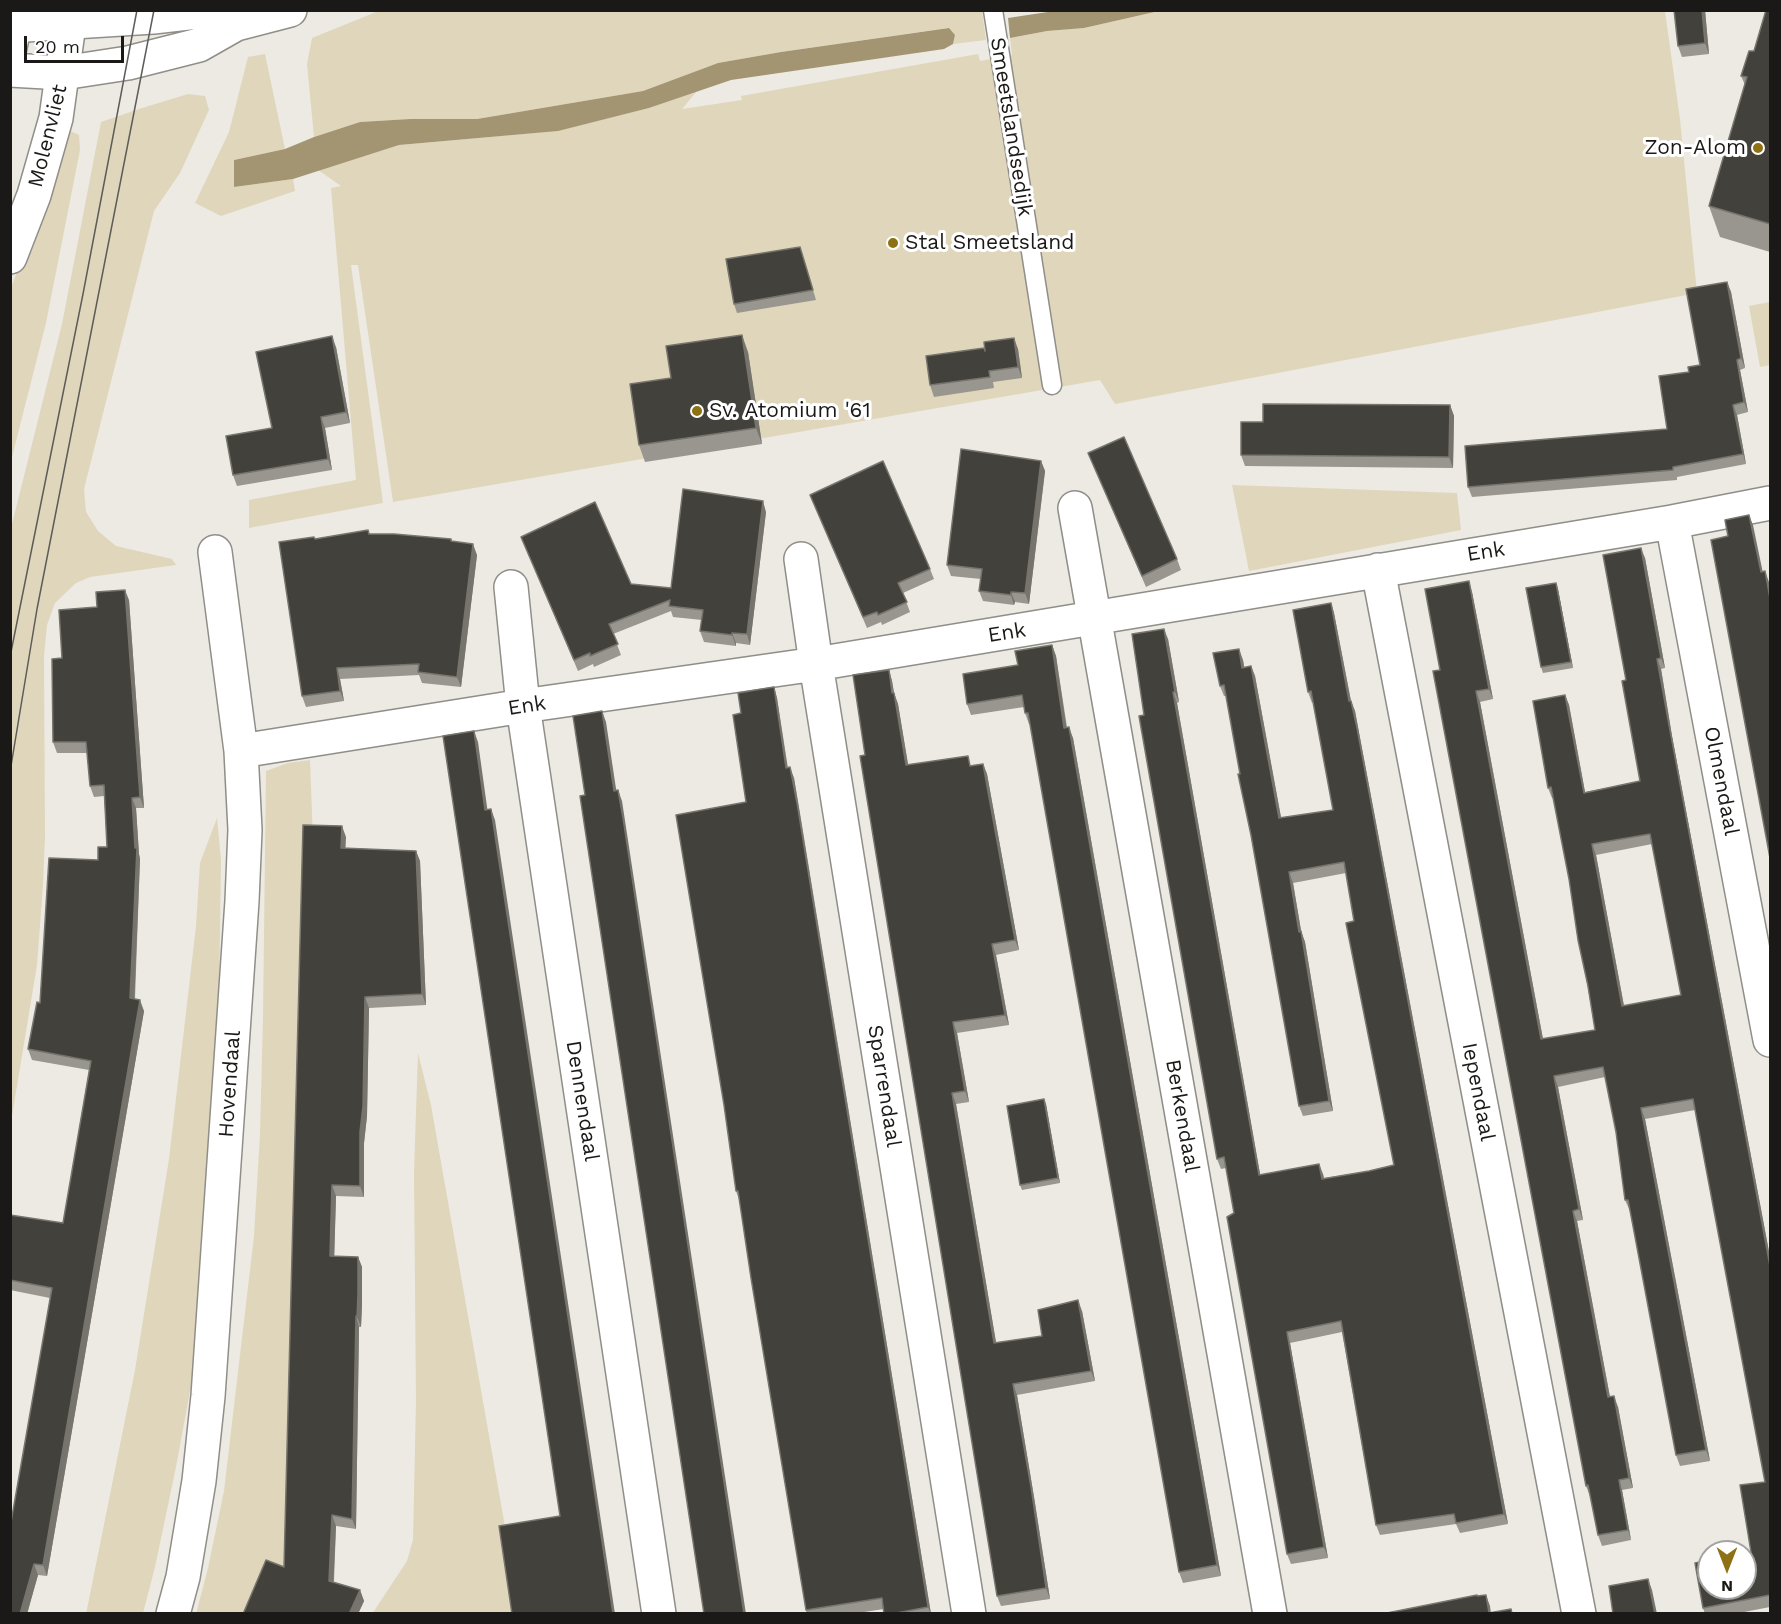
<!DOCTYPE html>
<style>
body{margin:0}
#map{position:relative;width:1781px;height:1624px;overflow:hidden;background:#eceae3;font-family:"Work Sans",sans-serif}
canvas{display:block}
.frame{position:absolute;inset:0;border:12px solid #1a1917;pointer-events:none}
.north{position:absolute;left:1697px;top:1540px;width:60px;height:60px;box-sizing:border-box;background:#fff;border:2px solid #a3a3a2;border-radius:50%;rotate:180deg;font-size:16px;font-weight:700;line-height:24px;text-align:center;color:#1a1917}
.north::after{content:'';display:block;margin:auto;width:21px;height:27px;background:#8d7114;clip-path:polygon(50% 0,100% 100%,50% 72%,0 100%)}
.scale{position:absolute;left:24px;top:36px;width:100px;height:27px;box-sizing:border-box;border:3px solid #1a1917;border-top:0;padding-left:8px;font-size:18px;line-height:21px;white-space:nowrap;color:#1a1917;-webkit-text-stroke:4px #fff;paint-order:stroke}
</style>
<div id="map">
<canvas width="1781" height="1624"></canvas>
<div class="frame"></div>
<div class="north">N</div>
<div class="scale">20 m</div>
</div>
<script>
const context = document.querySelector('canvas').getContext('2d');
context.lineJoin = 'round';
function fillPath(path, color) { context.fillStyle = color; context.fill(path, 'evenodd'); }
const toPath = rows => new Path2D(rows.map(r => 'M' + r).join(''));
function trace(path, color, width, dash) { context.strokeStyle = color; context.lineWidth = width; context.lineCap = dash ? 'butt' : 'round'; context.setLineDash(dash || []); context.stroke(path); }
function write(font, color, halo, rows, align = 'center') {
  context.font = font + ' "Work Sans",sans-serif'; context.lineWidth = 6; context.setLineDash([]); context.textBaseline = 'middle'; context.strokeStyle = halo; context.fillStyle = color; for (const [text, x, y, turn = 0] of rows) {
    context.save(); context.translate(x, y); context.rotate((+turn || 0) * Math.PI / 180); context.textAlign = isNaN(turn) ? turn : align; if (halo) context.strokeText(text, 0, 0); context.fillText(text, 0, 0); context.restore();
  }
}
fillPath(toPath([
 [381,10,982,10,986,40,953,44,955,35,948,28,781,52,718,63,643,91,477,119,410,119,360,122,314,137,307,64,312,38],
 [1159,11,1665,11,1680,119,1697,293,1115,404,1100,380,393,502,358,265,351,265,383,503,249,528,249,500,356,480,331,188,341,186,318,170,399,145,545,132,568,128,649,108,697,91,682,109,742,100,741,96,978,54,980,61,1012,55,1010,38,1047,31,1084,28],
 [265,54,285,149,234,160,234,187,293,179,295,191,221,216,195,203,229,132,248,57],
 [188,94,205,96,209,110,180,173,154,211,84,489,86,512,98,531,116,546,172,559,176,565,90,577,76,583,55,603,47,625,44,656,45,837,43,885,37,965,11,1122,11,528,62,324,101,122,142,108],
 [64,128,79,135,80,150,46,323,11,461,11,288,37,219],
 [1770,302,1770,365,1760,367,1749,306],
 [1232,485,1457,493,1461,530,1249,571],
 [310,760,313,840,296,1563,258,1613,196,1614,208,1568,224,1491,254,1236,260,1134,263,1017,266,771,288,763],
 [217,818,221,860,219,995,213,1129,195,1364,176,1467,155,1567,143,1613,86,1614,135,1370,169,1159,196,926,200,863],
 [418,1053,431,1105,511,1561,519,1613,372,1614,407,1561,413,1540,416,1401,414,1171]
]), '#e0d6bc');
fillPath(toPath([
 [1061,10,1159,10,1159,11,1084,28,1047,31,1010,38,1008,18],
 [949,28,955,35,953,44,944,49,731,80,649,108,558,131,399,145,293,179,234,187,234,160,285,149,314,137,360,122,410,119,477,119,643,91,718,63,781,52]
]), '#a39571');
const service = toPath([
 [993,10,1052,385]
]);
const minor = toPath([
 [10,26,153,17,197,12,236,24],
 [10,70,63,73,128,63,199,45,236,24,290,10],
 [1075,508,1270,1614],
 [1672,522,1770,1040],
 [801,559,816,664,969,1614],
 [1378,570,1579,1614],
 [511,587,523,706,659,1614],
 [241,751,523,706,816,664,1672,522,1770,503],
 [173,1614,183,1577,199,1481,208,1396,242,901,245,830,241,751,215,552]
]);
const secondary = toPath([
 [10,47,18,10],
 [10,257,34,195,56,118,71,10]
]);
trace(service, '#908e88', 21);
trace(minor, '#908e88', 36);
trace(secondary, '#908e88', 36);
trace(service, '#fff', 18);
trace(minor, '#fff', 33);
trace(secondary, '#fff', 33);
trace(toPath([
 [10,657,83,294,137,10],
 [10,772,37,609,154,10]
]), '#5d5c58', 1.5);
fillPath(toPath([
 [1705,10,1709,54,1682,57,1678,46],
 [1770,10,1770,252,1720,237,1709,206,1745,85,1741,76,1754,51],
 [800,247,816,300,737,313,734,304],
 [1727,282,1731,292,1745,368,1740,370,1748,412,1737,415,1746,464,1677,477,1677,480,1472,497,1468,487,1667,429,1700,365],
 [336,347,350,423,325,428,332,470,237,486,233,475,272,428],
 [1018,349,1022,378,993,382,994,388,934,397,930,385],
 [748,352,762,444,645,462,639,445,671,378],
 [1450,405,1454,416,1453,468,1245,466,1241,455,1263,422],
 [1088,453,1177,559,1181,570,1146,587],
 [1041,461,1045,471,1029,604,1015,602,1014,605,983,601,979,591,981,579,951,576,947,565],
 [810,495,930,569,934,579,903,593,910,612,882,625,881,622,867,628],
 [766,512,750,645,736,643,736,646,704,642,700,631,702,620,673,617,671,611,613,634,621,655,594,667,593,664,578,671,521,537,631,584,671,588],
 [368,530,369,534,451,539,452,541,477,555,461,687,422,683,419,675,340,679,344,701,306,707,302,696,315,539],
 [1645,558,1665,668,1661,669,1672,736,1770,1257,1770,1607,1734,1614,1705,1614,1703,1608,1751,1552,1765,1482,1695,1110,1645,1119,1710,1461,1680,1466,1676,1455,1630,1211,1625,1200,1616,1132,1605,1077,1558,1087,1583,1220,1577,1221,1610,1397,1618,1407,1633,1488,1622,1490,1631,1540,1602,1546,1598,1535,1590,1496,1586,1486,1440,670,1472,592,1493,699,1480,702,1543,1039,1595,1030,1569,879,1553,798,1552,798,1548,788,1565,695,1569,705,1585,792,1640,781,1626,680],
 [1652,844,1681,995,1624,1006,1596,855],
 [1556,583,1558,589,1573,668,1543,673,1541,667],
 [129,600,144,808,136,808,139,854,140,859,135,999,144,1011,47,1576,38,1575,27,1614,10,1614,50,1298,10,1290,10,1215,63,1223,89,1070,32,1060,28,1049,40,1003,98,860,107,847,104,796,94,797,90,786,87,753,57,753,53,742,62,658,97,607],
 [1331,603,1334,613,1351,701,1355,711,1360,738,1508,1524,1460,1533,1456,1524,1380,1535,1376,1525,1342,1332,1290,1343,1328,1558,1291,1564,1287,1554,1234,1213,1226,1168,1221,1169,1217,1159,1144,715,1168,639,1179,702,1177,703,1260,1174,1323,1174,1324,1178,1369,1171,1394,1165,1346,873,1293,883,1301,931,1305,942,1333,1111,1303,1116,1299,1106,1226,696,1224,696,1220,686,1243,660,1244,667,1251,666,1255,676,1281,818,1333,810,1313,702,1312,703,1308,692],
 [1052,645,1056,656,1067,727,1073,738,1221,1576,1183,1583,1179,1572,1030,724,1029,724,1025,713,1024,707,971,715,967,704,1018,665],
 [889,670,892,681,894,693,898,704,908,765,972,765,983,764,987,774,1019,950,996,955,1009,1025,957,1033,969,1102,956,1104,996,1343,1042,1336,1082,1311,1095,1381,1017,1395,1034,1497,1050,1599,1001,1606,997,1596,865,755],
 [774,687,777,698,788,768,794,778,800,813,931,1614,884,1614,884,1609,851,1614,807,1614,806,1610,740,1202,736,1191,746,802,741,713],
 [346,837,345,848,416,851,420,861,426,1005,369,1008,367,1116,364,1143,364,1197,336,1196,334,1256,358,1257,362,1267,362,1305,361,1327,359,1327,356,1529,336,1526,334,1582,360,1590,364,1601,358,1614,243,1614,284,1567],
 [1046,1104,1060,1183,1022,1190,1020,1185]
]), '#98968f');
fillPath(toPath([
 [1702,10,1705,10,1709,54,1705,43],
 [1727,282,1731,292,1745,368,1741,358],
 [742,335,748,352,762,444,756,428],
 [332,336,336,347,350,423,346,412],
 [1014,338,1018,349,1022,378,1018,367],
 [1737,360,1740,370,1748,412,1744,402],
 [1450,405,1454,416,1453,468,1449,457],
 [1733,405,1737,415,1746,464,1743,454],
 [321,417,325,428,332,470,328,459],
 [1041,461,1045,471,1029,604,1025,593],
 [763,501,766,512,750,645,747,634],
 [1749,515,1753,525,1765,583,1761,572],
 [473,544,477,555,461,687,457,677],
 [1641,548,1645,558,1665,668,1661,658],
 [1765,571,1769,582,1770,589,1770,598],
 [1469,581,1472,592,1493,699,1489,689],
 [1556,583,1558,589,1573,668,1571,662],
 [125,590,129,600,144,808,140,797],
 [1011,592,1015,602,1014,605,1011,595],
 [1331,603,1334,613,1353,712,1349,701],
 [1164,629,1168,639,1179,702,1175,692],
 [732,633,736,643,736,646,732,635],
 [1052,645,1056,656,1068,739,1064,728],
 [1239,649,1243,660,1246,678,1242,668],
 [1657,659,1661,669,1672,736,1770,1257,1770,1266,1669,725],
 [1251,666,1255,676,1283,828,1279,818],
 [337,668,340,679,344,701,340,691],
 [889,670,892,681,894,693,898,704,910,776,906,765],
 [774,687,777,698,789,778,786,768],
 [1476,691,1480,702,1545,1050,1541,1039],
 [1173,692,1177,703,1262,1185,1259,1175],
 [1565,695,1569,705,1587,803,1584,793],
 [1351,701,1355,711,1508,1524,1504,1514],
 [602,711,606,722,618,802,614,791],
 [1069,727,1073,738,1221,1576,1217,1565],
 [474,731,478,742,489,821,485,810],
 [983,764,987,774,1019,950,1015,940],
 [790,767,794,778,931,1614,928,1607],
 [618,790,622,801,746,1614,744,1614],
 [132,798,136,808,139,854,140,859,134,1009,130,998,135,848],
 [491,809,495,820,615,1614,613,1614],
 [342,826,346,837,345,859,341,848],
 [1592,844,1596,855,1626,1017,1622,1006],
 [416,851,420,861,426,1005,422,994],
 [1289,872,1293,883,1302,936,1301,931,1305,942,1333,1111,1329,1101],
 [992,944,996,955,1009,1025,1005,1015],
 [365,997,369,1008,367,1116,364,1143,364,1197,360,1186,360,1132],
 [140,1000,144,1011,47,1576,43,1565],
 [953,1022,957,1033,969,1102,965,1091],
 [1554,1076,1558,1087,1583,1220,1579,1209],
 [952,1093,956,1104,998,1354,994,1343],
 [1044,1099,1046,1104,1060,1183,1058,1178],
 [1641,1108,1645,1119,1710,1461,1706,1450],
 [1319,1164,1323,1174,1326,1189,1322,1179],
 [332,1185,336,1196,334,1266,330,1256],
 [1573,1211,1577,1221,1612,1408,1608,1397],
 [358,1257,362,1267,362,1305,361,1327,357,1317],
 [1078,1300,1082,1311,1095,1381,1091,1371],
 [356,1316,359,1327,356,1529,352,1519],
 [1287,1332,1290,1343,1328,1558,1324,1547],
 [1013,1384,1017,1395,1034,1497,1050,1599,1046,1588],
 [1614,1396,1618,1407,1633,1488,1629,1478],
 [1619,1480,1622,1490,1631,1540,1628,1530],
 [332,1515,336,1526,333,1591,329,1581],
 [34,1564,38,1575,27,1614,20,1614],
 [1648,1579,1652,1590,1657,1614,1655,1614],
 [360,1590,364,1601,358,1614,349,1614],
 [1486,1595,1490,1606,1491,1614,1489,1614]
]), '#76746d');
const building = toPath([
 [1674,10,1702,10,1705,43,1678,46,1674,10],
 [1766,10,1770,10,1770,224,1709,206,1747,77,1741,76,1749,51,1754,51,1766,10],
 [800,247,813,290,734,304,726,259,800,247],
 [1727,282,1741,358,1737,360,1744,402,1733,405,1743,454,1673,467,1673,470,1468,487,1465,446,1667,429,1659,376,1689,372,1688,367,1700,365,1686,289,1727,282],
 [742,335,756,428,639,445,630,384,671,378,666,346,742,335],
 [332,336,346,412,321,417,328,459,233,475,226,436,272,428,256,352,332,336],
 [1014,338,1018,367,989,371,990,377,930,385,926,356,984,348,985,351,984,342,1014,338],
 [1263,404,1450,405,1449,457,1241,455,1241,422,1263,422,1263,404],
 [1124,437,1177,559,1142,576,1088,453,1124,437],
 [961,449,1041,461,1025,593,1011,592,1011,595,979,591,982,569,947,565,961,449],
 [883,461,930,569,898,583,907,602,878,615,877,612,863,617,810,495,883,461],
 [683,489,763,501,747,634,732,633,732,635,700,631,703,610,669,606,670,600,609,624,618,644,590,656,590,653,574,660,521,537,595,502,631,584,671,588,683,489],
 [1749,515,1761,572,1765,571,1770,598,1770,858,1711,540,1728,536,1725,520,1749,515],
 [368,530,369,534,394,534,451,539,451,541,473,544,457,677,418,672,419,664,337,668,340,691,302,696,279,542,314,537,315,539,368,530],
 [1641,548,1661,658,1657,659,1669,725,1770,1266,1770,1595,1703,1608,1695,1563,1709,1560,1709,1588,1745,1588,1745,1553,1751,1552,1740,1485,1765,1482,1693,1099,1641,1108,1706,1450,1676,1455,1633,1226,1628,1200,1625,1200,1616,1132,1603,1067,1554,1076,1579,1209,1573,1211,1608,1397,1614,1396,1629,1478,1619,1480,1628,1530,1598,1535,1588,1485,1586,1486,1433,671,1440,670,1425,589,1469,581,1489,689,1476,691,1541,1039,1595,1030,1588,986,1578,940,1569,879,1551,787,1548,788,1533,701,1565,695,1584,793,1640,781,1622,681,1626,680,1603,555,1641,548],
 [1650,834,1681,995,1622,1006,1592,844,1650,834],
 [1556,583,1571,662,1541,667,1526,588,1556,583],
 [125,590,140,797,132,798,135,848,137,848,130,998,140,1000,43,1565,34,1564,20,1614,10,1614,10,1528,52,1288,10,1280,10,1215,63,1223,91,1061,28,1049,37,1002,40,1003,49,858,98,860,98,847,107,847,104,785,90,786,86,742,53,742,52,659,62,658,59,610,97,607,96,592,125,590],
 [1331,603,1349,701,1351,701,1357,728,1504,1514,1456,1523,1454,1514,1376,1525,1341,1321,1287,1332,1324,1547,1287,1554,1227,1217,1234,1213,1224,1157,1217,1159,1139,716,1144,715,1132,634,1164,629,1175,692,1173,692,1259,1175,1319,1164,1322,1179,1369,1171,1394,1165,1346,923,1354,921,1344,862,1289,872,1299,932,1301,931,1329,1101,1299,1106,1251,835,1238,774,1240,774,1224,685,1220,686,1213,653,1239,649,1242,668,1251,666,1279,818,1333,810,1311,691,1308,692,1293,610,1331,603],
 [1052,645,1064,728,1069,727,1217,1565,1179,1572,1028,713,1025,713,1022,695,967,704,963,674,1018,665,1015,651,1052,645],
 [889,670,892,693,894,693,906,765,968,756,970,766,983,764,1015,940,992,944,1005,1015,953,1022,965,1091,952,1093,994,1343,1042,1336,1038,1310,1078,1300,1091,1371,1013,1384,1031,1487,1046,1588,997,1596,860,756,865,755,853,675,889,670],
 [774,687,786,768,790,767,797,803,928,1607,891,1614,884,1614,882,1598,806,1610,751,1278,738,1191,736,1191,724,1105,676,815,746,802,733,715,741,713,738,693,774,687],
 [602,711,614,791,618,790,623,818,744,1614,704,1614,580,796,585,795,573,716,602,711],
 [474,731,485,810,491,809,613,1614,512,1614,499,1526,560,1516,443,736,474,731],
 [303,825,342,826,341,848,416,851,422,994,365,997,363,1106,360,1132,360,1186,332,1185,330,1256,358,1257,358,1294,357,1317,356,1316,352,1519,332,1515,329,1581,360,1590,349,1614,243,1614,266,1560,284,1567,303,825],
 [1044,1099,1058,1178,1020,1185,1007,1106,1044,1099],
 [1648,1579,1655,1614,1613,1614,1609,1586,1648,1579],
 [1477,1595,1477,1596,1486,1595,1489,1613,1511,1609,1512,1614,1382,1614,1477,1595]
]);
fillPath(building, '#43413b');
trace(building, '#76746d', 1.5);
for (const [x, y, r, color] of [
 [1758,148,6,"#8d7114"],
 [893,243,6,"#8d7114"],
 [697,411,6,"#8d7114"]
]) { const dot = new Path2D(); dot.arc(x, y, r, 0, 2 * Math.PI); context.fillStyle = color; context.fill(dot); trace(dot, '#fff', 2); }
write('21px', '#1a1917', '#fff', [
 ["Smeetslandsedijk",1011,127,81],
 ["Molenvliet",48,136,-76],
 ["Enk",1486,552,-9],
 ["Enk",1007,633,-9],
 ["Enk",527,706,-9],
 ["Olmendaal",1721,781,79],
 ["Hovendaal",230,1084,-86],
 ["Sparrendaal",884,1086,81],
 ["Iependaal",1478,1092,79],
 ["Dennendaal",582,1101,81],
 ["Berkendaal",1182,1116,80]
]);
write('21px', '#1a1917', '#fff', [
 ["Zon-Alom",1746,148,"right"],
 ["Stal Smeetsland",905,243],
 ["Sv. Atomium '61",709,411]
], 'left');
</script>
